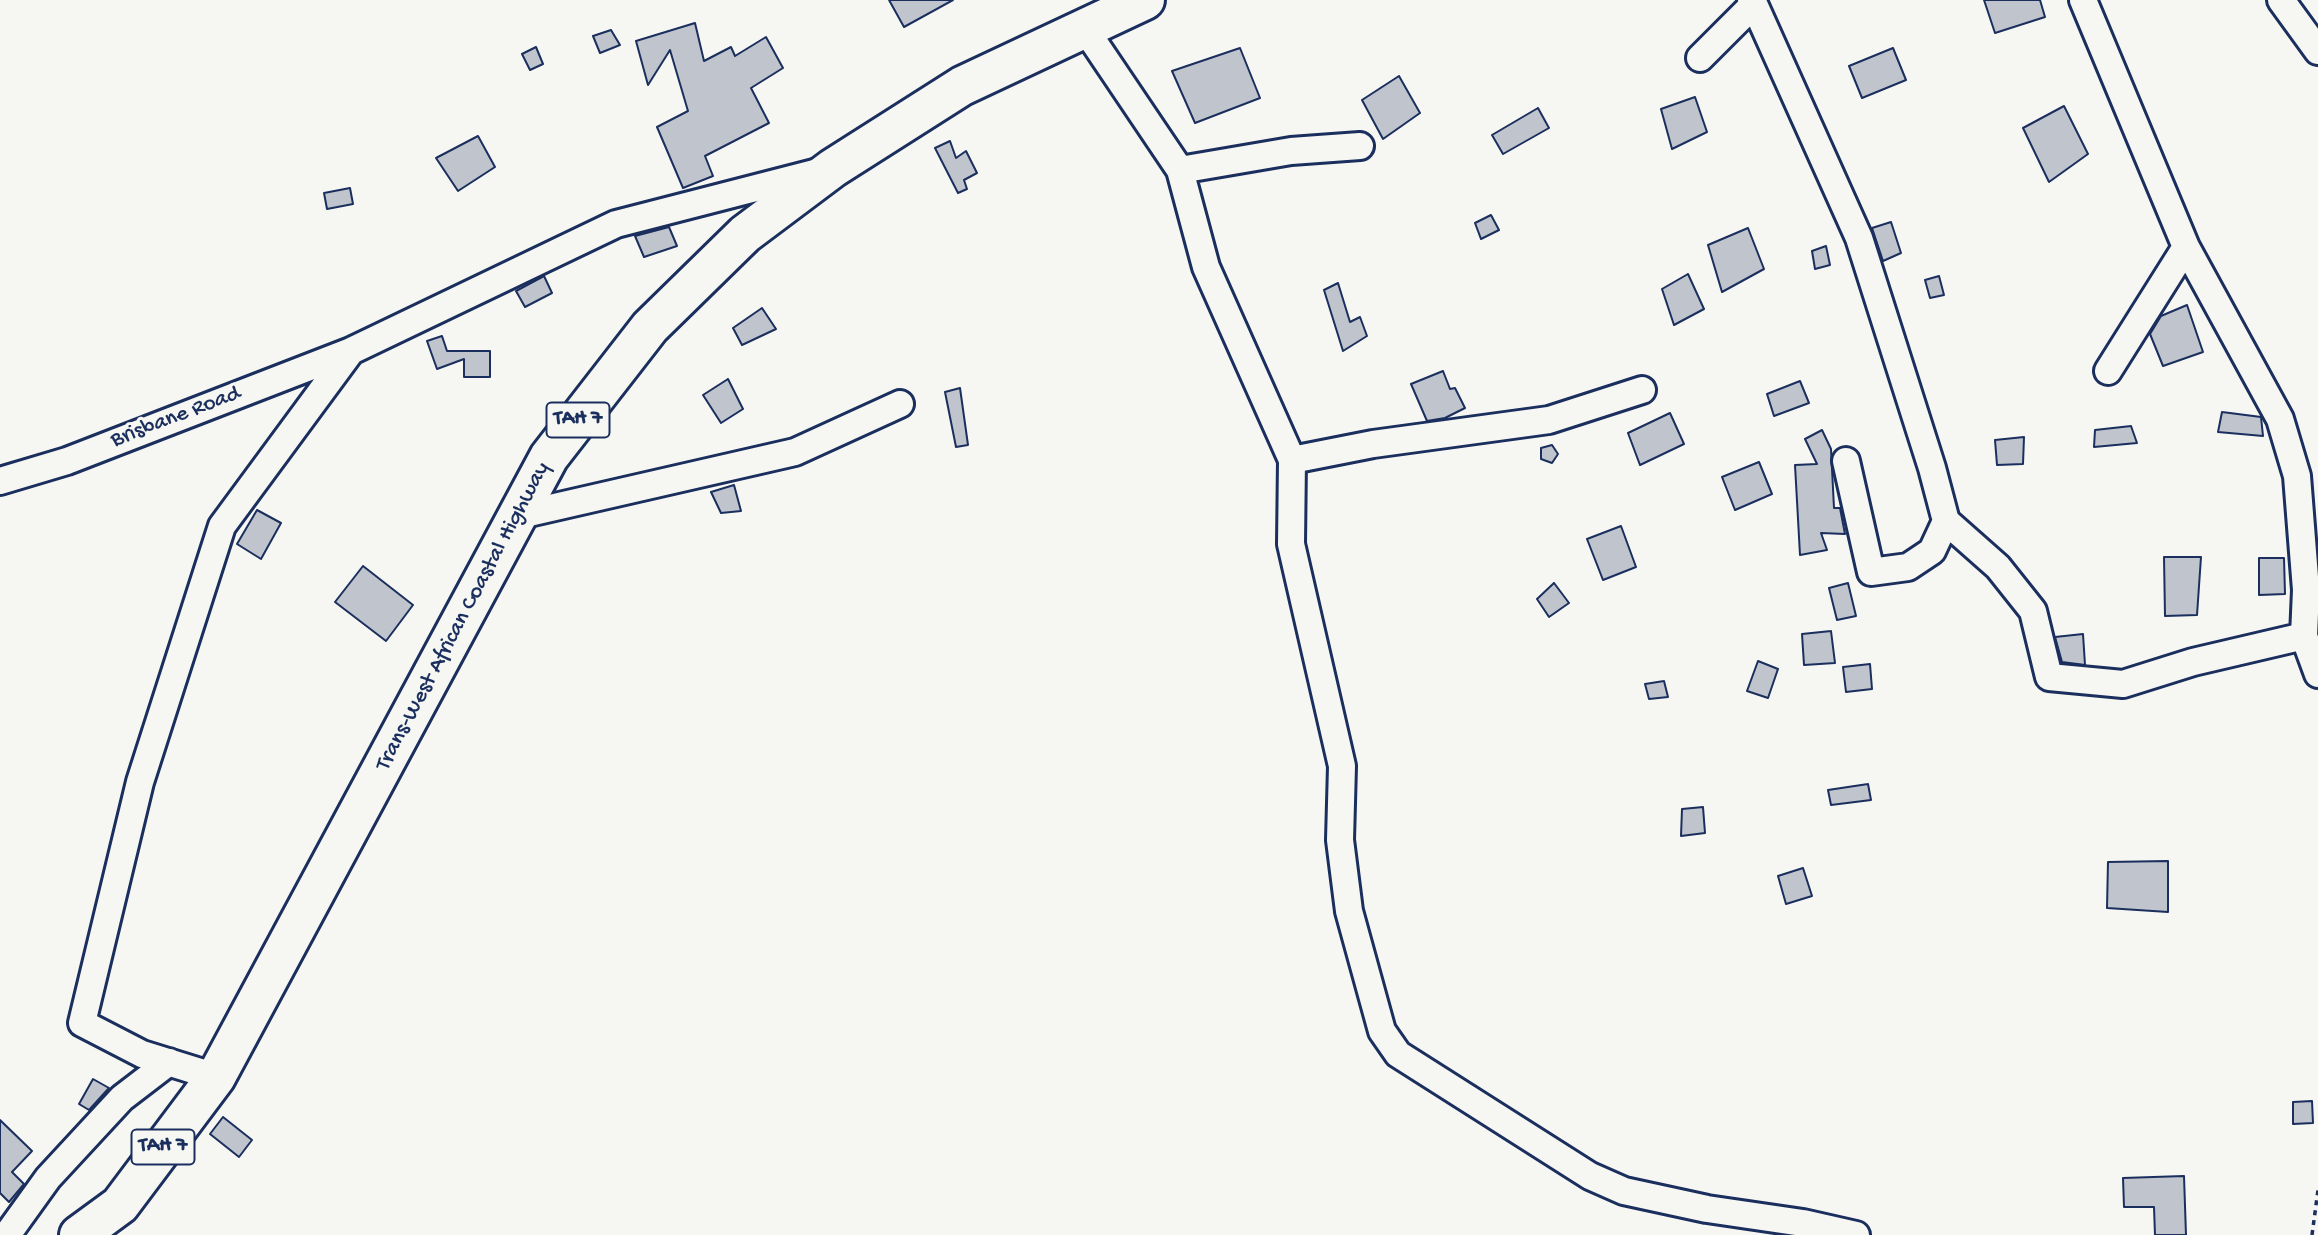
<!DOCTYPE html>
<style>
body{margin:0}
canvas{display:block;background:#f6f6f2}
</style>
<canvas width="2318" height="1235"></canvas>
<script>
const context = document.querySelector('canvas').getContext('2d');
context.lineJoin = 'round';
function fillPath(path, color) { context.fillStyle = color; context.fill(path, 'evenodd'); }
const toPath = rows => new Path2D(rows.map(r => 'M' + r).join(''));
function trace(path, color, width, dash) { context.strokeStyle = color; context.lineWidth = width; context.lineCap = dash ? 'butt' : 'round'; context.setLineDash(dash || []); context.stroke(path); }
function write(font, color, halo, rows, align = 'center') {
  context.font = font + ' "Gochi Hand",sans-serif'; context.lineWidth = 6; context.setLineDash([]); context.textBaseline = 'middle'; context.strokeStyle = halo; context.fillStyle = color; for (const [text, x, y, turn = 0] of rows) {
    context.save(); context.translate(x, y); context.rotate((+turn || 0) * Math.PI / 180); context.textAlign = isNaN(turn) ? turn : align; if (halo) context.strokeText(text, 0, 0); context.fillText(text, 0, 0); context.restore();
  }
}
const building = toPath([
 [889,0,953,0,904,27,889,0],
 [1984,0,2040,0,2045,17,1995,33,1984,0],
 [695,23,704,61,731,47,735,56,766,37,783,68,751,88,769,123,705,156,713,176,683,188,657,127,688,111,670,50,648,85,636,41,695,23],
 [611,30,620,45,600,53,593,36,611,30],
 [536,47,543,64,530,70,522,54,536,47],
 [1240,48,1260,98,1195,123,1172,71,1240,48],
 [1893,48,1906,80,1862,98,1849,66,1893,48],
 [1399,76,1420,113,1383,139,1362,100,1399,76],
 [1695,97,1707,132,1672,149,1661,109,1695,97],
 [2064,106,2088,154,2049,182,2023,128,2064,106],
 [1538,108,1549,128,1503,154,1492,135,1538,108],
 [478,136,495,167,458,191,436,158,478,136],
 [950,141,956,158,966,151,977,173,964,180,967,189,958,193,935,148,950,141],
 [350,188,353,204,327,209,324,193,350,188],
 [1491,215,1499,230,1481,239,1475,223,1491,215],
 [1891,222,1901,253,1883,261,1872,228,1891,222],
 [669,227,677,246,644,257,635,236,669,227],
 [1748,228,1764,269,1722,292,1708,245,1748,228],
 [1826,246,1830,265,1815,269,1812,251,1826,246],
 [1688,274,1704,309,1674,325,1662,289,1688,274],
 [544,276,552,293,525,307,516,291,544,276],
 [1939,276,1944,295,1930,298,1925,280,1939,276],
 [1338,283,1350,322,1360,317,1367,336,1343,351,1324,290,1338,283],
 [2187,305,2203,352,2163,366,2150,334,2161,316,2187,305],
 [762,308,776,329,742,345,733,328,762,308],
 [442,336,447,351,490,351,490,377,464,377,464,359,437,369,427,341,442,336],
 [1443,371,1450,389,1455,388,1465,408,1445,418,1427,421,1411,384,1443,371],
 [728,379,743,409,721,423,703,395,728,379],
 [1800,381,1809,403,1774,416,1767,394,1800,381],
 [960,388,968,445,956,447,945,392,960,388],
 [2222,412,2261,417,2263,436,2218,432,2222,412],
 [1670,413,1684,444,1640,465,1628,433,1670,413],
 [2131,426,2137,443,2094,447,2095,430,2131,426],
 [1822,430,1831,449,1834,508,1840,508,1845,534,1821,533,1827,550,1800,555,1795,465,1817,464,1805,439,1822,430],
 [2024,437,2023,464,1997,465,1995,440,2024,437],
 [1552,445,1558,454,1552,463,1541,459,1541,448,1552,445],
 [1759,462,1772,494,1735,510,1722,477,1759,462],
 [734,485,741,511,721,513,711,492,734,485],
 [257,510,281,523,261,559,237,544,257,510],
 [1621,526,1636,567,1603,580,1587,539,1621,526],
 [2164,557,2201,557,2197,615,2165,616,2164,557],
 [2259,558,2284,558,2285,594,2259,595,2259,558],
 [363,566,413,605,386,641,335,602,363,566],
 [1554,583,1569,603,1549,617,1537,599,1554,583],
 [1848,583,1856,616,1837,620,1829,588,1848,583],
 [1831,631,1835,663,1804,665,1802,634,1831,631],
 [2083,634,2085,665,2062,662,2055,637,2083,634],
 [1758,661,1778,669,1768,698,1747,691,1758,661],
 [1870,664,1872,689,1846,692,1843,667,1870,664],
 [1664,681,1668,697,1649,699,1645,684,1664,681],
 [1868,784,1871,800,1831,805,1828,790,1868,784],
 [1703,807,1705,833,1681,836,1682,809,1703,807],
 [2168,861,2168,912,2107,908,2108,862,2168,861],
 [1803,868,1812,896,1786,904,1778,876,1803,868],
 [93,1079,109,1088,89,1110,79,1104,93,1079],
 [2312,1101,2313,1123,2293,1124,2293,1102,2312,1101],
 [223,1117,252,1140,239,1157,210,1134,223,1117],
 [0,1120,32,1151,12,1172,24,1184,9,1202,0,1193,0,1120],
 [2184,1176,2186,1235,2155,1235,2154,1207,2124,1207,2123,1178,2184,1176]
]);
fillPath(building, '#c0c4cd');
trace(building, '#1b2f5e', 2);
const minor = toPath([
 [2281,0,2318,51],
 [1754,4,1859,238,1932,468,1946,521,1932,551,1908,567,1871,572,1846,461],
 [1085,29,1180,170,1291,151,1360,146],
 [1700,58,1754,4,1751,0],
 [1180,170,1206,267,1292,460,1291,544,1342,766,1340,840,1349,911,1382,1031,1398,1054,1590,1176,1624,1191,1707,1209,1803,1223,1856,1235],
 [2108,371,2186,247],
 [1292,460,1373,444,1549,420,1642,390],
 [0,481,67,461,351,351,616,224,818,172],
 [520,515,795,452,900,404],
 [1946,521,1998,567,2033,611,2049,677,2123,684,2193,662,2304,636,2306,590,2297,476,2280,419,2186,247,2083,0],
 [2304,636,2318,674],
 [216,1077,142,1054,82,1023,140,782,222,526,351,351],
 [7,1235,48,1178,122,1098,169,1062]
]);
const highway = toPath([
 [79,1235,120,1205,216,1077,549,457,650,327,745,234,833,168,962,86,1145,0]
]);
trace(minor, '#1b2f5e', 32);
trace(highway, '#1b2f5e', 44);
trace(toPath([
 [2312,1235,2318,1190]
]), '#1b2f5e', 3.5, [5, 5]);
trace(minor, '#f6f6f2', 26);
trace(highway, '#f6f6f2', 38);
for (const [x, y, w] of [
 [578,420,63],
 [163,1147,63]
]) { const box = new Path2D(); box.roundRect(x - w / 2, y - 17.5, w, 35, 5); context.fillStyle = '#f6f6f2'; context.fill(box); trace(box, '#1b2f5e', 2); }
write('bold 21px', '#1b2f5e', null, [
 ["TAH 7",578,420],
 ["TAH 7",163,1147]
]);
write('23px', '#1b2f5e', '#f6f6f2', [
 ["Brisbane Road",176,418,-21],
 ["Trans-West African Coastal Highway",464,617,-62]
]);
</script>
